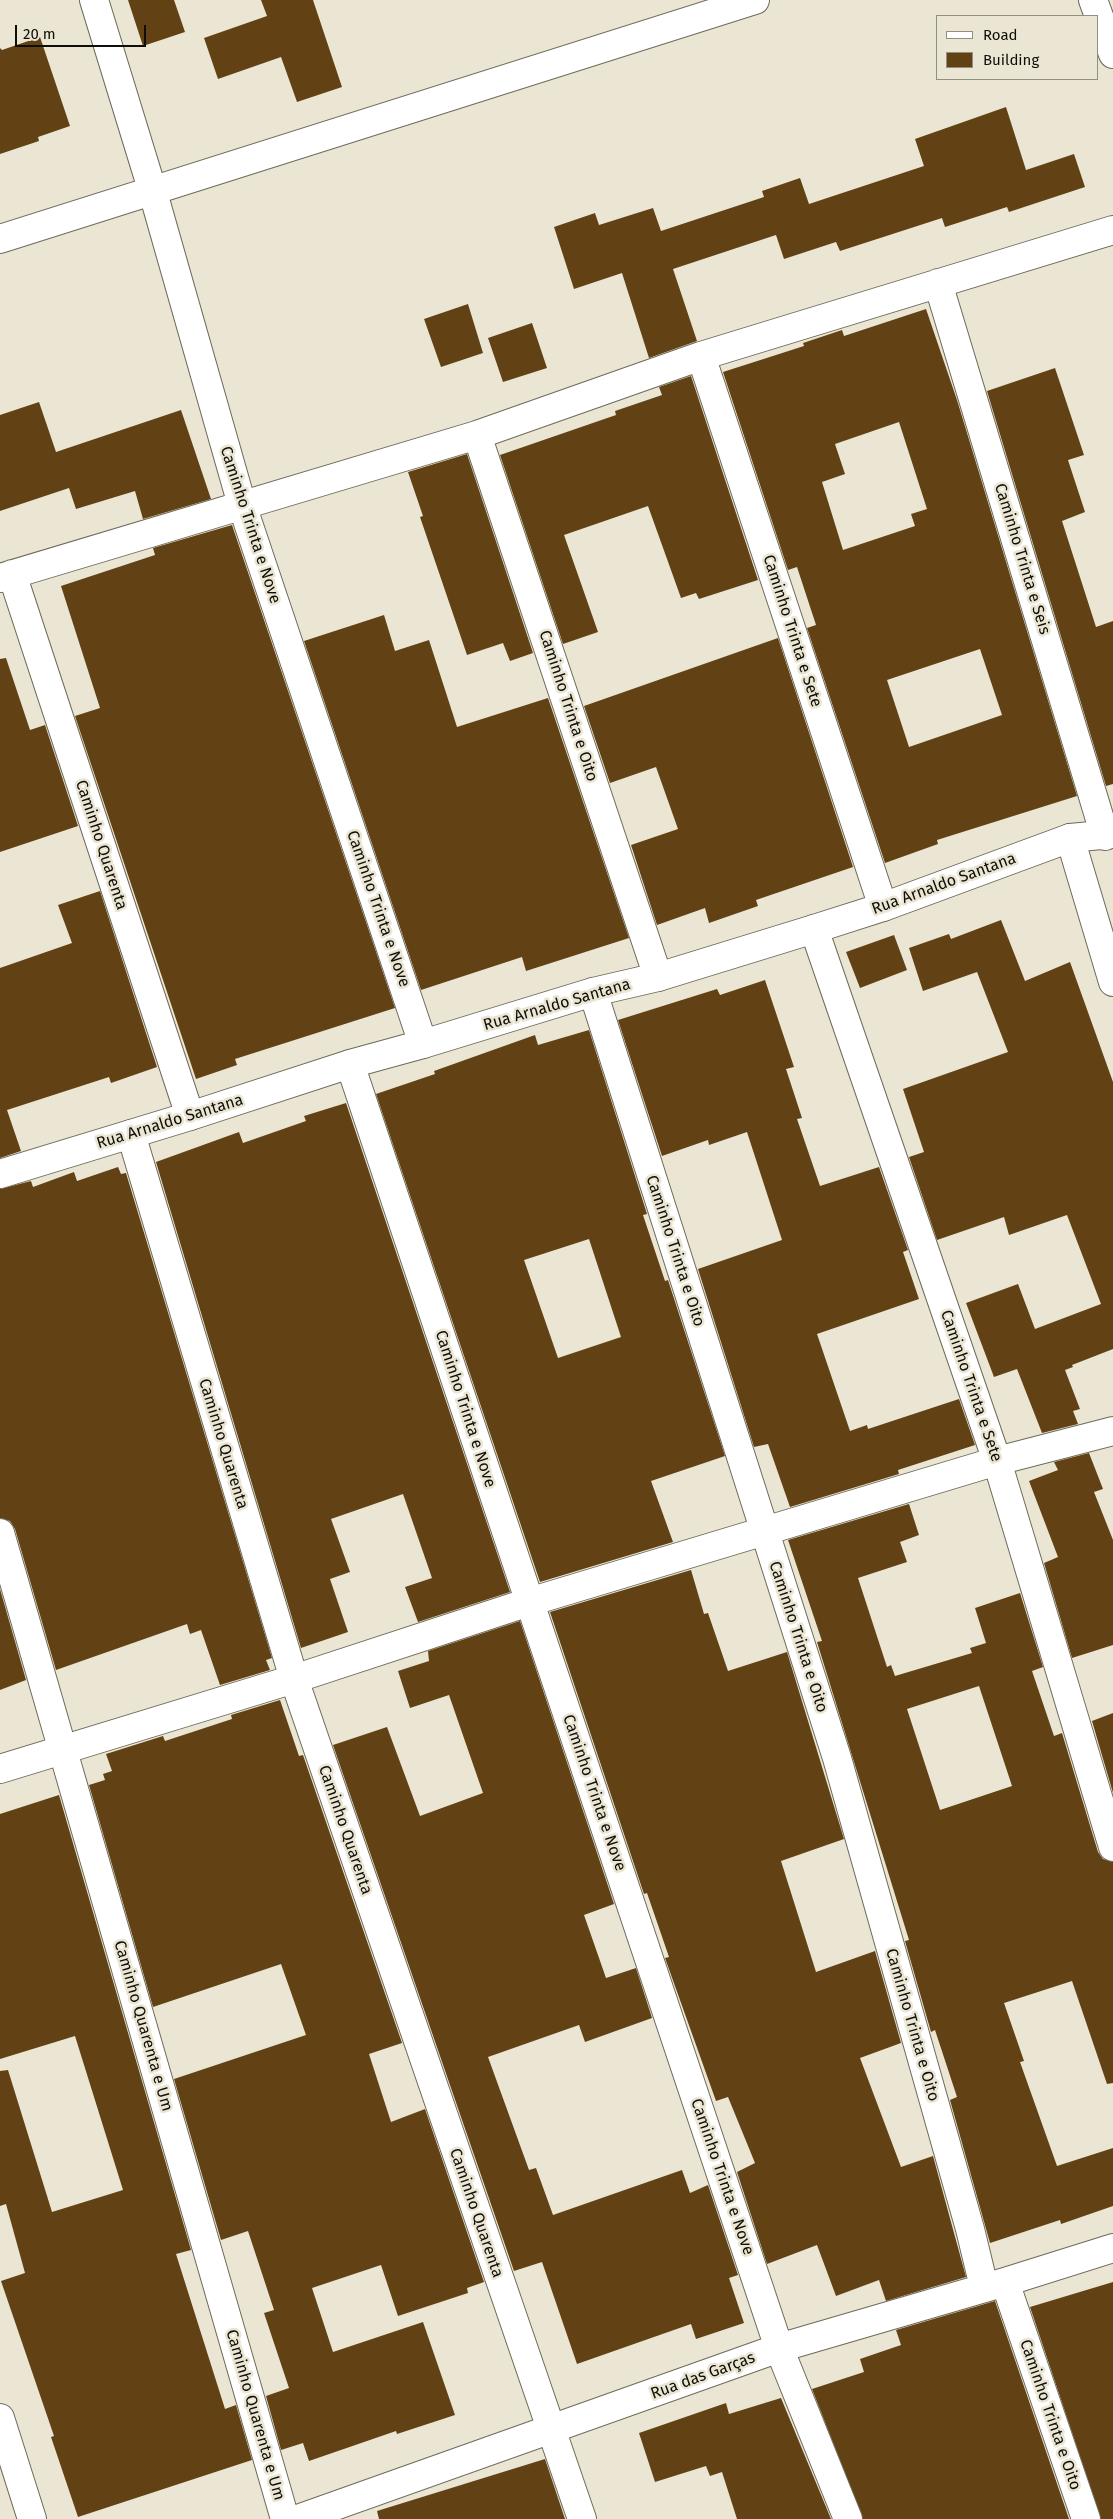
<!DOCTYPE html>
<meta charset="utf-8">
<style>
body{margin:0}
#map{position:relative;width:1113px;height:2519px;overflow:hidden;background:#eae6d3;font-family:"Fira Sans",sans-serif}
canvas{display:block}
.legend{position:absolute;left:936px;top:15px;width:162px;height:65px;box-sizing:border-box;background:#eae6d3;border:1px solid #928f81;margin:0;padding:6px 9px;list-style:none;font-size:15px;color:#0e0d07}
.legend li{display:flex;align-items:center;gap:10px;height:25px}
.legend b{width:25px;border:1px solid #928f81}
.scale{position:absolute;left:15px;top:25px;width:131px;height:22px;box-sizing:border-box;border:2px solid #0e0d07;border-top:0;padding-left:6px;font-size:15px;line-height:18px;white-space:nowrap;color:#0e0d07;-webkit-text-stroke:4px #eae6d3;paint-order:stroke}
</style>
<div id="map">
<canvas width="1113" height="2519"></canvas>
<ul class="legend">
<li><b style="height:6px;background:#fff"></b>Road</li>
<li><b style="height:14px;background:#624214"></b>Building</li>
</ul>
<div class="scale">20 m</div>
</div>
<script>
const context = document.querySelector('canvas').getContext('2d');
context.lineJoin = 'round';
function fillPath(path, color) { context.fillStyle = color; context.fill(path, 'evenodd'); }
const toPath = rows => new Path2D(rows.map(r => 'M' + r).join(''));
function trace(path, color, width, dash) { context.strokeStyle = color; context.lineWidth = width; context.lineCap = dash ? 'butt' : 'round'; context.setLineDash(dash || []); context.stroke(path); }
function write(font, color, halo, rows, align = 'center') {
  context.font = font + ' "Fira Sans",sans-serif'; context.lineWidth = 5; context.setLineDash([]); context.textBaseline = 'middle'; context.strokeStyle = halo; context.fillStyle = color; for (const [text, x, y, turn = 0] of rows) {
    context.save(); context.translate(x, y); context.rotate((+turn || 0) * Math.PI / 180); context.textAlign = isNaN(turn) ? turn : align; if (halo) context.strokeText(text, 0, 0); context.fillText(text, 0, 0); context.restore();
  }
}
fillPath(toPath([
 [128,0,174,0,185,32,143,46],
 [261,0,313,0,342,87,297,102,281,57,218,79,204,38,267,16],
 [40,37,70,126,38,137,39,141,0,154,0,48,2,50],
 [1006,107,1026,170,1074,154,1085,187,1009,212,1007,207,945,227,942,218,840,251,836,242,784,259,776,235,673,269,697,341,649,358,622,273,574,289,554,227,595,213,599,225,653,208,661,231,764,197,762,191,800,178,809,204,924,166,915,139],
 [468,304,483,353,441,367,424,319],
 [926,309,957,400,1077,796,937,840,938,844,885,863,807,628,816,625,797,567,788,570,723,372,804,346,803,343,842,330,844,336],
 [899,422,927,509,911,514,915,526,843,550,822,482,845,474,835,444],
 [980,649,1002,715,909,747,887,680],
 [532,323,547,368,503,382,488,338],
 [1055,368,1084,455,1068,460,1085,512,1062,521,1096,627,1113,621,1113,784,1106,786,987,391],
 [691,376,758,580,699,599,696,593,681,598,648,506,564,535,598,632,563,644,500,455,616,415,615,411,662,395,659,387],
 [39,402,56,452,181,410,211,499,143,519,135,491,76,509,69,488,0,511,0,415],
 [467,454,533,653,510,661,503,643,467,655,420,517,423,516,408,472],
 [232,525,395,1008,235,1059,237,1065,196,1079,75,716,100,708,61,586,155,555,153,548],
 [384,615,395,651,429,640,457,727,548,698,629,938,526,971,522,957,421,990,304,641],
 [778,638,853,867,756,900,758,906,709,923,705,908,657,925,631,845,678,829,656,767,610,783,584,706],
 [6,658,30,730,45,725,78,826,0,852,0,659],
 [100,891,157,1067,111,1083,109,1077,7,1110,21,1151,0,1158,0,968,72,943,58,905],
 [1001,920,1025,981,1070,962,1113,1082,1113,1349,1072,1365,1073,1367,1065,1370,1080,1409,1073,1411,1078,1424,1042,1433,1017,1369,994,1377,966,1303,1018,1284,1035,1329,1101,1304,1067,1215,1009,1235,1004,1217,937,1240,909,1157,924,1152,903,1089,1008,1052,977,972,923,991,909,948,949,934,951,939],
 [894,935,907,970,860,988,846,952],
 [765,980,794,1067,786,1069,802,1118,797,1119,820,1186,879,1167,908,1250,903,1252,919,1299,817,1334,850,1431,867,1425,868,1429,959,1399,975,1445,898,1470,899,1474,790,1507,768,1444,754,1447,698,1269,782,1240,747,1132,709,1145,708,1140,662,1156,618,1020,717,989,720,995],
 [589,1030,647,1214,643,1215,665,1281,668,1280,725,1456,651,1481,673,1542,540,1582,376,1094,435,1074,434,1071,535,1035,538,1045],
 [589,1239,621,1337,558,1358,524,1260],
 [346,1103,510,1592,418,1622,405,1587,432,1578,403,1494,331,1519,350,1572,330,1579,348,1632,301,1648,156,1162,239,1132,243,1143,306,1121,304,1116],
 [118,1167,121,1174,126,1173,272,1658,266,1660,270,1670,220,1685,201,1630,190,1634,187,1624,56,1670,15,1529,10,1521,0,1518,0,1189,31,1181,33,1187,74,1172,77,1181],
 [1089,1453,1103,1489,1094,1492,1113,1540,1113,1645,1072,1658,1044,1563,1058,1557,1029,1481,1058,1470,1054,1462],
 [909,1504,919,1535,900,1542,907,1562,858,1578,887,1667,891,1665,895,1676,972,1653,970,1648,986,1643,975,1608,1020,1593,1043,1667,1032,1671,1054,1736,1062,1733,1098,1852,1103,1859,1113,1862,1113,2083,1107,2084,1072,1981,1004,2003,1024,2061,1020,2062,1057,2166,1113,2148,1113,2206,1061,2224,1060,2220,990,2243,950,2100,957,2097,935,2030,931,2032,905,1941,909,1940,817,1642,822,1641,788,1540],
 [979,1686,1012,1786,940,1810,907,1709],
 [691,1570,704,1614,708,1613,728,1671,787,1652,844,1839,781,1861,816,1972,875,1951,901,2043,860,2058,901,2167,933,2156,966,2277,886,2301,879,2280,836,2296,817,2245,767,2264,737,2172,755,2163,728,2097,716,2101,665,1958,669,1957,647,1893,644,1894,550,1612],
 [0,1589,26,1680,0,1690],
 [520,1621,614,1904,584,1915,606,1978,636,1968,652,2018,585,2042,579,2025,488,2057,529,2170,536,2168,553,2215,682,2170,690,2193,708,2185,738,2275,729,2278,744,2323,696,2339,691,2324,577,2364,542,2262,514,2271,333,1745,387,1727,420,1816,483,1793,449,1695,410,1708,398,1671,429,1661,428,1651],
 [280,1700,299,1756,303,1755,402,2043,369,2054,391,2122,425,2109,484,2282,467,2288,468,2293,398,2316,381,2265,312,2288,333,2352,423,2322,455,2415,397,2434,396,2431,309,2461,303,2443,281,2450,266,2396,289,2388,264,2313,274,2310,248,2231,221,2240,174,2079,306,2035,281,1964,153,2007,89,1785,105,1780,103,1774,112,1771,106,1754,163,1736,165,1741,232,1719,231,1715],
 [1113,1713,1113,1793,1092,1721],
 [59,1795,191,2250,176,2254,225,2409,236,2405,252,2460,78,2517,51,2437,54,2436,1,2281,25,2273,6,2204,0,2206,0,2071,8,2070,52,2212,123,2190,75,2036,0,2059,0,1814],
 [1113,2282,1113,2519,1101,2519,1030,2307],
 [995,2301,1069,2519,863,2519,812,2389,864,2372,860,2359,901,2345,896,2330],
 [781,2398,831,2519,737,2519,722,2472,710,2476,706,2466,655,2482,639,2433,726,2403,729,2414],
 [545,2459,565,2519,379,2519,377,2511]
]), '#624214');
const street = toPath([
 [94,0,152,189,242,505,423,1044],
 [1093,0,1113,54],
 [0,239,755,0],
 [938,283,1105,836],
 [701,356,883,907],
 [477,435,658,977],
 [12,574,190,1116],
 [0,578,477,435,701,356,1113,230],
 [1070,838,1113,982],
 [814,929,997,1461,1113,1847],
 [593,992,837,1758,970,2229,984,2287],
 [350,1064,779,2348,848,2519],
 [131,1134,294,1679,582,2519],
 [0,1533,285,2519],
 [0,1769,294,1679,529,1602,997,1461,1113,1431],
 [1005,2282,1086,2519],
 [0,2418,32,2519],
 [298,2519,779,2348,1005,2282,1113,2248]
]);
const secondary = toPath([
 [0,1174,190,1116,350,1064,423,1044,593,992,658,977,814,929,883,907,1070,838,1113,834]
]);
trace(street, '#6e6a5a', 30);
trace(secondary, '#6e6a5a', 30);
trace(street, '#fff', 28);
trace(secondary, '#fff', 28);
write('16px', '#0e0d07', '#eae6d3', [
 ["Caminho Trinta e Nove",250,525,72],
 ["Caminho Trinta e Seis",1022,559,73],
 ["Caminho Trinta e Sete",792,631,72],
 ["Caminho Trinta e Oito",568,706,72],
 ["Caminho Quarenta",101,845,72],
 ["Rua Arnaldo Santana",944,884,-20],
 ["Caminho Trinta e Nove",378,909,71],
 ["Rua Arnaldo Santana",557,1005,-16],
 ["Rua Arnaldo Santana",170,1122,-17],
 ["Caminho Trinta e Oito",675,1251,72],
 ["Caminho Trinta e Sete",971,1386,71],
 ["Caminho Trinta e Nove",465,1409,72],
 ["Caminho Quarenta",223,1444,73],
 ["Caminho Trinta e Oito",798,1637,72],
 ["Caminho Trinta e Nove",594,1793,71],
 ["Caminho Quarenta",345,1830,71],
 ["Caminho Trinta e Oito",912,2025,74],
 ["Caminho Quarenta e Um",143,2026,74],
 ["Caminho Trinta e Nove",722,2177,71],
 ["Caminho Quarenta",476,2213,71],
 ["Rua das Garças",703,2376,-20],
 ["Caminho Quarenta e Um",255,2415,74],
 ["Caminho Trinta e Oito",1050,2415,71]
]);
</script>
